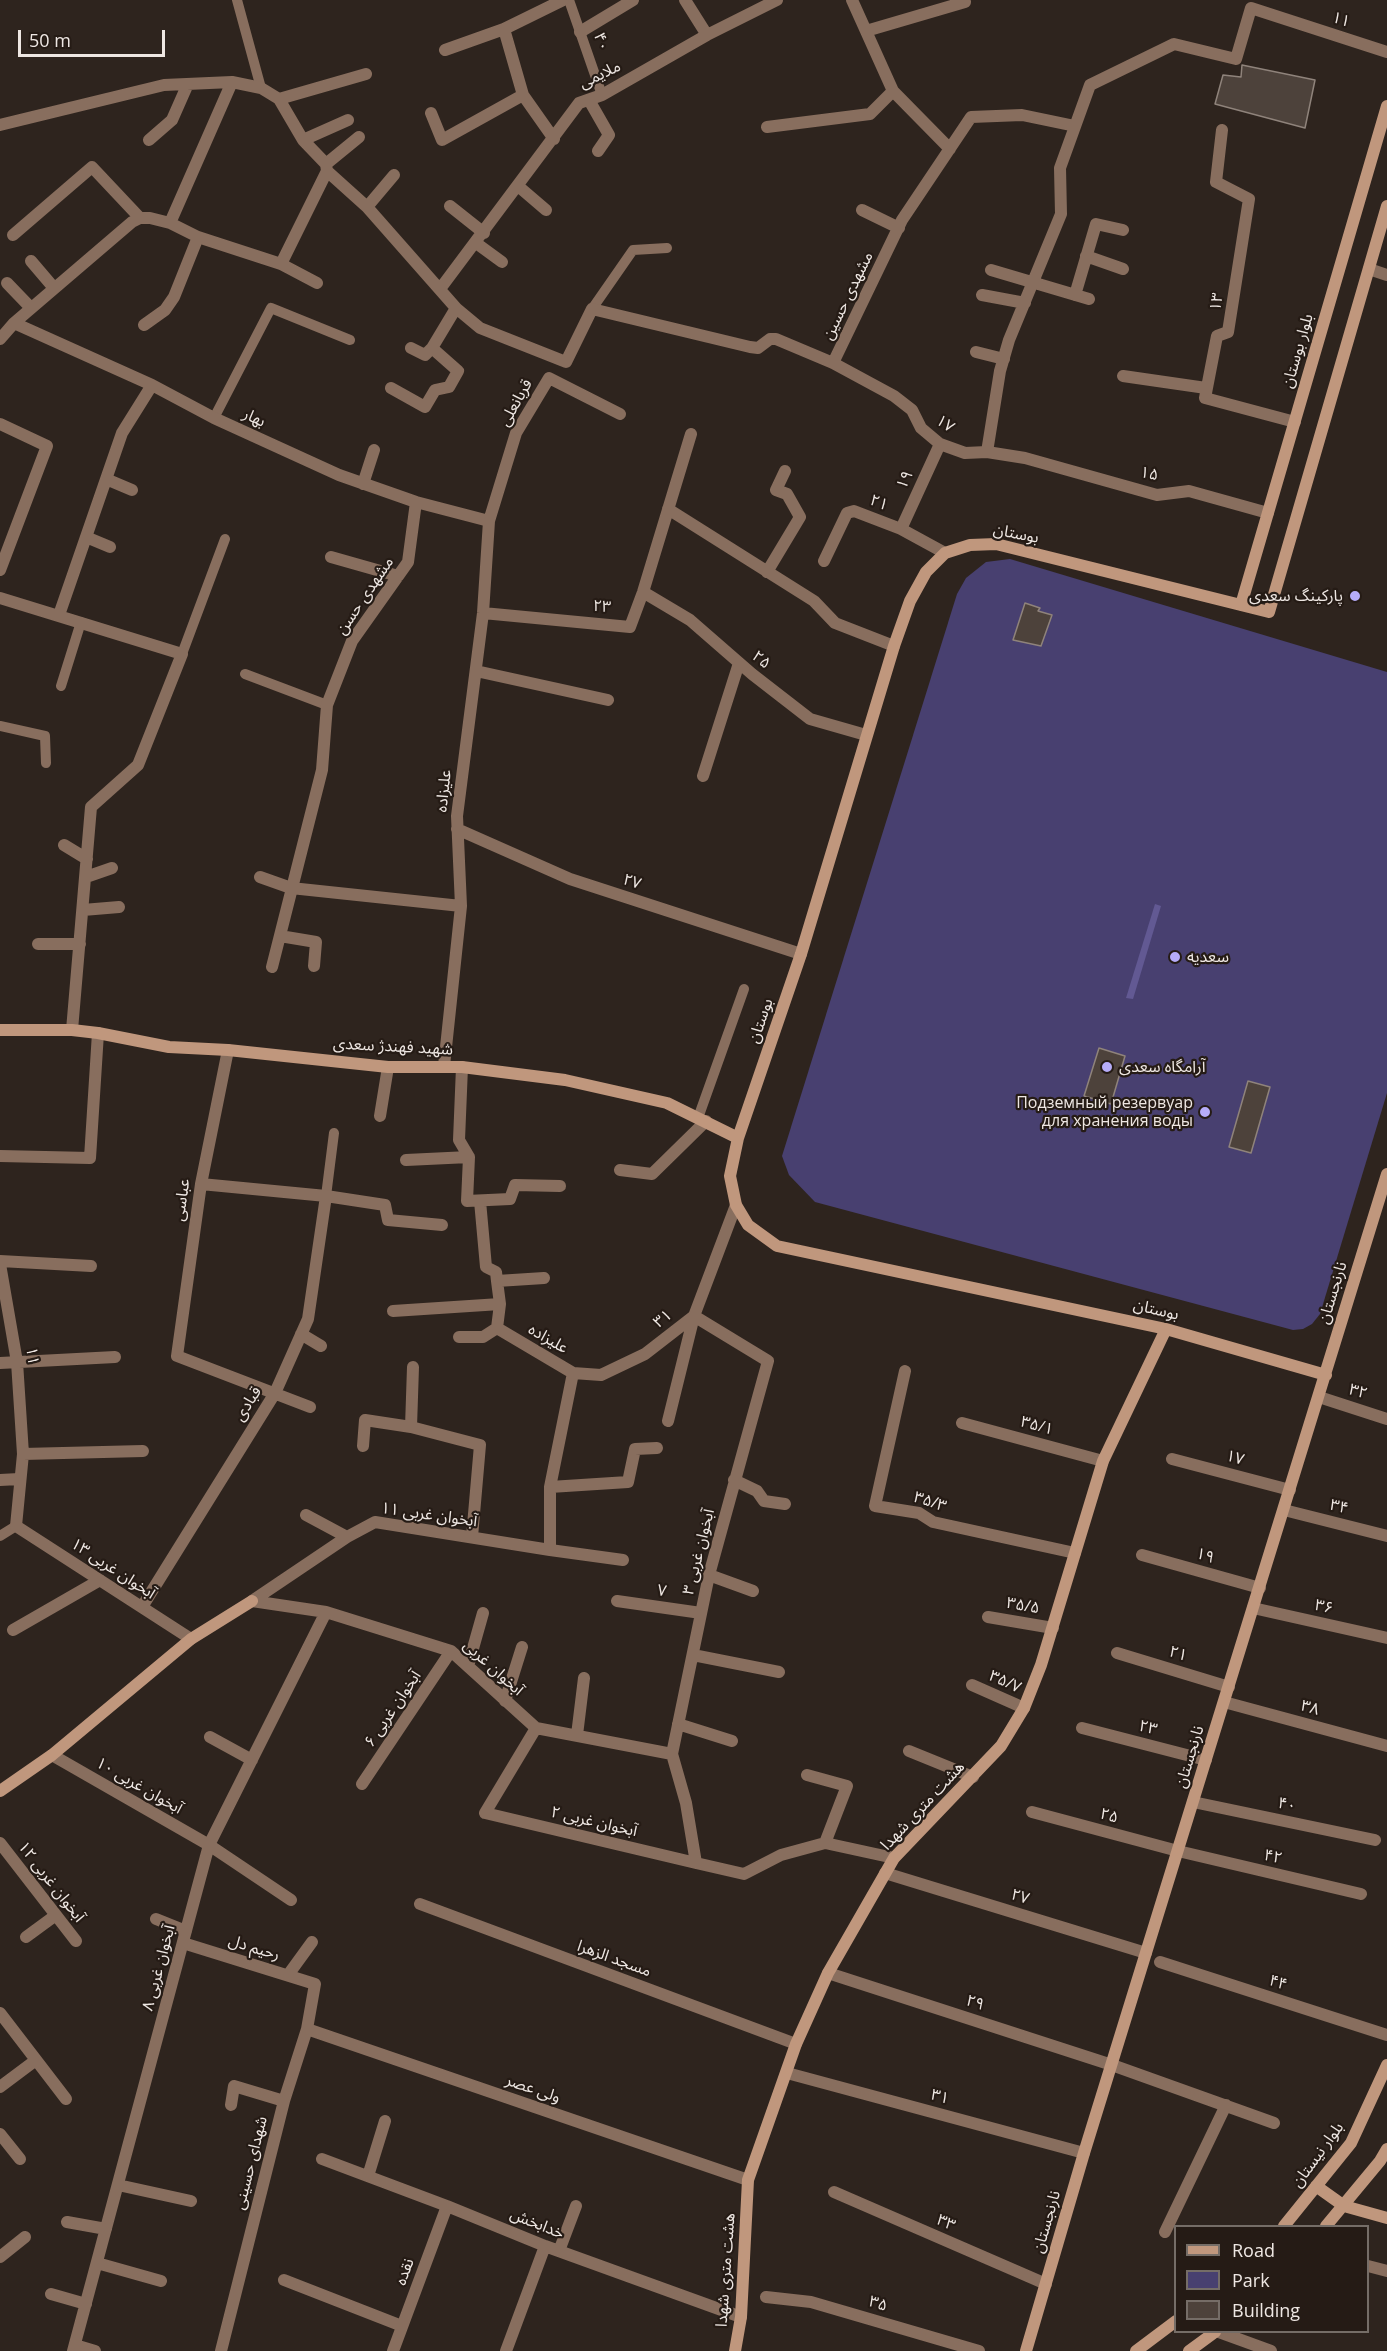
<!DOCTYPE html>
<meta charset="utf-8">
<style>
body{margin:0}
#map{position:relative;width:1387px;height:2351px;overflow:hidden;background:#2e241e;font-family:"Open Sans",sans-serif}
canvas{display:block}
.legend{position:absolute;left:1174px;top:2225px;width:195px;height:108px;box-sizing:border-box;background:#251b15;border:2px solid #756d67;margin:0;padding:8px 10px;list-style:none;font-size:18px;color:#eee7e3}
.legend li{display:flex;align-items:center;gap:12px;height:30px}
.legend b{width:30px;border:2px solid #756d67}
.scale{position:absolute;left:18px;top:30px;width:147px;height:27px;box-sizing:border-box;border:3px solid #eee7e3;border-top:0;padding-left:8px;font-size:18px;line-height:21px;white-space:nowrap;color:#eee7e3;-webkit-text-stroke:4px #251b15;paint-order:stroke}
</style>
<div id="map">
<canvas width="1387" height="2351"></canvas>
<ul class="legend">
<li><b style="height:8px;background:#c0977d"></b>Road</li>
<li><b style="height:16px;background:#484070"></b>Park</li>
<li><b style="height:16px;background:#4d423b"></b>Building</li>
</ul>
<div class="scale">50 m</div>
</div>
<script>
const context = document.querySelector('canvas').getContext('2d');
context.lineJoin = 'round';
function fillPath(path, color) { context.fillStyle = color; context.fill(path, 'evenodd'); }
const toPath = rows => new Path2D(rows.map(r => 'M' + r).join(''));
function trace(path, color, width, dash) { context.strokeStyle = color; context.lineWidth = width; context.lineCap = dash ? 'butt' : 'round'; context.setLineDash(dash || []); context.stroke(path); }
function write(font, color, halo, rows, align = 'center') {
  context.font = font + ' "Open Sans","Noto Sans Arabic",sans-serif'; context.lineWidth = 4.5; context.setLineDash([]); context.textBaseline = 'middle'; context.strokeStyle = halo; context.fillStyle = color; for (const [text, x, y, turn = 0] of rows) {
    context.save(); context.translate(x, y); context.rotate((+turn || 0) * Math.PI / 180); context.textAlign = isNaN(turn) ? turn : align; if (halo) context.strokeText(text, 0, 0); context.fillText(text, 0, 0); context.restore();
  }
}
fillPath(toPath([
 [1010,559,1387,672,1387,1093,1320,1314,1312,1324,1303,1329,1293,1330,815,1202,789,1175,782,1156,957,594,966,578,986,562]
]), '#484070');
fillPath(toPath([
 [1155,904,1161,906,1133,999,1126,998]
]), '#625993');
const building = toPath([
 [1242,65,1315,80,1305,128,1215,104,1223,75,1241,77,1242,65],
 [1025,603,1040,608,1038,611,1052,615,1041,646,1013,640,1025,603],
 [1099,1048,1125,1056,1111,1104,1084,1096,1099,1048],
 [1248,1081,1270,1087,1251,1153,1229,1147,1248,1081]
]);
fillPath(building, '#4d423b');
trace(building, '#8f837b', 1.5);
trace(toPath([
 [237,0,261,88],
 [569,0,602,95],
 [592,309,633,250,667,248],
 [214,418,271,308,350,340],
 [182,654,225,539],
 [245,674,327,705],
 [61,686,81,622],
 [0,726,45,736,46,763],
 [698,1118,744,989],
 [326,1196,334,1133],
 [0,1536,16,1526]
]), '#886e5e', 10);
trace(toPath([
 [685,0,707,35],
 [852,0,893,91,950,149],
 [504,29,523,95,554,139],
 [866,31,965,2],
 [580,32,633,0],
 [445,50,504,29,563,0],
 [279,99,366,74],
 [589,100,609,135,598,151],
 [431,113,442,140,523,95],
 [0,125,164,85,232,82,261,88,279,99,303,140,326,164,327,171,367,207,456,308,480,328,566,362,592,309,750,347,758,348,770,339,776,339,833,363,894,396,912,410,921,428,940,444,965,453,987,452,1025,458,1157,495,1189,491,1268,513],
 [767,127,870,114,893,91],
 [1222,130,1216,182,1249,199,1228,332,1217,336,1205,398,1295,422],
 [149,140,172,120,187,86],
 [303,140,348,120],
 [326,164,359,137],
 [518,186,546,210],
 [450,206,484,233],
 [367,207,394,175],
 [862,210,899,228],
 [170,223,198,237,281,264,317,283],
 [13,235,92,167,140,218],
 [476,243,502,262],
 [1086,256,1123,269],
 [31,261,54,288],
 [281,264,327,171],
 [1369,269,1387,275],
 [991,270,1089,299],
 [7,283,31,308],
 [440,289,579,103,602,95,707,35,777,0],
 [982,295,1025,303],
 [1075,295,1096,224,1123,230],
 [14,323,152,385,214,418,339,475,416,502,489,521],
 [144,325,165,310,174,297,198,237],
 [0,339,14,323,132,222,140,218,150,218,170,223,232,82],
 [411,348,425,355,432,348],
 [976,352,1004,359],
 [833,363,902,220,971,117,1022,115,1075,126],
 [1123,376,1206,388],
 [391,388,425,407,435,390,449,387,458,371,432,348,456,308],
 [0,424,47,446,0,570],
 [987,452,1000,371,1009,340,1061,214,1060,168,1090,85,1174,44,1236,59,1251,8,1387,52],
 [106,479,132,490],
 [363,484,374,450],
 [668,509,814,601,835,623,894,646],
 [901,529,940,444],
 [86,537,110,547],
 [331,557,398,576],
 [824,561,847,513,854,511,901,529,945,553],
 [767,572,800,517,787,494,776,490,785,471],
 [643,592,690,620,752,674,810,719,866,735],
 [0,598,182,654,138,765,91,807,72,1030],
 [483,613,630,627,643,592,691,434],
 [59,615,122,433,152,385],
 [476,671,608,700],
 [703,776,739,663],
 [457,829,570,879,801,954],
 [64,845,87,859],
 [86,877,112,868],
 [260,877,291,888,461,906],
 [83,910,119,907],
 [280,936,316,942,314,966],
 [38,944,80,944],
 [272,967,322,770,327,705,352,641,408,562,416,502],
 [228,1050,201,1184,177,1356,310,1407],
 [444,1066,461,906,457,816,483,613,489,521,516,433,549,378,620,414],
 [462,1067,459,1140,469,1157,467,1201,510,1199,515,1185,560,1186],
 [380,1116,388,1067],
 [0,1156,90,1158,98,1033],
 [406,1160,469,1157],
 [620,1170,652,1174,706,1121],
 [201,1184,326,1196,385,1205,388,1220,442,1225],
 [480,1201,486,1267,496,1272,497,1281,500,1304,497,1328,573,1373,601,1375,645,1354,694,1316,768,1361,709,1575,672,1754],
 [0,1261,91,1266],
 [0,1264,17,1362,23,1454,16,1526,191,1639],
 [497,1281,544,1278],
 [393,1311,500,1304],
 [301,1334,321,1346],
 [459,1337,483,1337,497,1328],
 [0,1363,115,1357],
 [905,1371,875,1506,919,1513,933,1522,1075,1553],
 [1319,1397,1387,1419],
 [668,1421,694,1316,736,1205],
 [962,1423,1103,1461],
 [411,1427,413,1367],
 [363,1446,365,1420,411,1427,480,1445,472,1537],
 [23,1454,143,1451],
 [1172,1459,1290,1490],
 [0,1480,19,1479],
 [734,1480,757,1491,764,1501,785,1504],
 [550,1487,628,1482,635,1449,657,1448],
 [1284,1510,1387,1536],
 [306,1515,347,1537],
 [550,1550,550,1487,573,1373],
 [1142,1555,1260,1588],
 [709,1575,753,1591],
 [252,1601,326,1612,451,1651,536,1728,672,1754,686,1803,696,1863,744,1874,781,1855,825,1843,894,1858],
 [252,1601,347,1537,375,1522,550,1550,623,1560],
 [617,1601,701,1613],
 [142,1607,275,1393,308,1319,326,1196],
 [1253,1608,1387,1638],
 [988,1617,1053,1628],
 [13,1630,100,1580],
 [1117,1653,1229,1687],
 [693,1655,779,1672],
 [468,1666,483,1613],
 [972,1685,1024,1708],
 [505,1701,522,1647],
 [1224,1702,1387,1746],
 [678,1724,732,1741],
 [536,1728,485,1813,696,1863],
 [1082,1728,1206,1760],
 [577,1735,584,1678],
 [210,1737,252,1760],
 [909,1751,973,1777],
 [52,1755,209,1845,291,1900],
 [807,1775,847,1786,825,1843],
 [362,1784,451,1651],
 [1193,1802,1375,1840],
 [1032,1812,1178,1851,1361,1894],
 [0,1843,76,1941],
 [885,1873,1146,1953],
 [420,1904,796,2044],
 [156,1919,186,1931],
 [26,1937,56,1915],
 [183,1943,315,1984,307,2029,284,2101,221,2351],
 [1160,1962,1387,2035],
 [828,1973,1112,2065,1274,2123],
 [288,1975,312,1942],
 [0,2013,66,2099],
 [307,2029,748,2180],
 [787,2073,1084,2153],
 [0,2087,36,2060],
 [231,2105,234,2086,284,2101],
 [0,2134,20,2159],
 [322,2159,447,2206,545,2246,741,2317],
 [368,2176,385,2121],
 [118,2185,191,2201],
 [834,2192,1046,2284],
 [67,2222,106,2229],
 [1165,2232,1226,2105],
 [559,2251,576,2206],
 [0,2257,25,2237],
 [97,2263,161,2281],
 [1368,2266,1387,2271],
 [284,2280,402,2326],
 [51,2294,86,2304],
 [766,2297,811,2302,979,2351],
 [1219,2332,1271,2351],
 [75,2345,95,2351],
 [73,2351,209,1845,326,1612],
 [393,2351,447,2206],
 [506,2351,545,2246]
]), '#886e5e', 12);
trace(toPath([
 [1241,605,1387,106],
 [0,1030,72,1030,98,1033,169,1047,228,1050,388,1067,462,1067,565,1080,667,1103,738,1138],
 [1326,1375,1166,1329,777,1246,748,1225,736,1205,730,1176,738,1138,801,954,894,646,910,601,926,572,945,553,970,545,996,544,1269,612,1387,206],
 [0,1791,52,1755,191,1639,252,1601],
 [1316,2186,1344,2206,1387,2218],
 [1284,2226,1351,2143,1387,2065],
 [1326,2226,1380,2161,1387,2149],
 [735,2351,741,2317,748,2180,796,2044,828,1973,894,1858,1001,1746,1024,1708,1041,1665,1103,1461,1166,1329],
 [1026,2351,1084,2153,1387,1174],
 [1136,2351,1176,2321],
 [1189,2351,1215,2332]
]), '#c0977d', 12);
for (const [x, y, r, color] of [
 [1355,596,6,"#b6acf8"],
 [1175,957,6,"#b6acf8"],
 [1107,1067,6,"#b6acf8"],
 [1205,1112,6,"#b6acf8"]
]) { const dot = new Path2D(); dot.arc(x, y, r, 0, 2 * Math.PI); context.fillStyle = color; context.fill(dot); trace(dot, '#251b15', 2); }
write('16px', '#eee7e3', '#251b15', [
 ["۱۱",1341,20,18],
 ["۴۰",601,42,71],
 ["ملایمی",600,75,-26],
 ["مشهدی حسین",848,296,-64],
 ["۱۳",1217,302,-81],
 ["بلوار بوستان",1298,351,-74],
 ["قربانعلی",516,403,-61],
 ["بهار",254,418,25],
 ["۱۷",945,424,34],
 ["۱۵",1149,474,11],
 ["۱۹",905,480,-65],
 ["۲۱",879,503,21],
 ["بوستان",1016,534,11],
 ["مشهدی حسن",365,596,-56],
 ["۲۳",602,607,5],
 ["۲۵",761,660,39],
 ["علیزاده",444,791,-84],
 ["۲۷",632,882,18],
 ["بوستان",761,1021,-71],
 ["شهید فهندژ سعدی",393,1047,3],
 ["عباسی",182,1200,-82],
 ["نارنجستان",1333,1293,-73],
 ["بوستان",1156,1310,13],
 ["۳۱",663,1319,-38],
 ["علیزاده",548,1339,30],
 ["۱۱",32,1356,83],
 ["۳۲",1358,1392,17],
 ["قبادی",248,1404,-58],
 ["۳۵/۱",1037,1426,15],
 ["۱۷",1235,1458,15],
 ["۳۵/۳",930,1502,18],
 ["۳۴",1339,1507,14],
 ["آبخوان غربی ۱۱",429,1515,8],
 ["آبخوان غربی ۳",699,1552,-76],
 ["۱۹",1205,1556,16],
 ["آبخوان غربی ۱۳",113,1569,33],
 ["۷",662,1591,8],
 ["۳۵/۵",1023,1606,10],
 ["۳۶",1324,1607,13],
 ["۲۱",1178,1654,17],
 ["آبخوان غربی",493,1668,42],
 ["۳۵/۷",1005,1682,24],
 ["۳۸",1310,1708,15],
 ["آبخوان غربی ۶",393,1709,-56],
 ["۲۳",1148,1728,14],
 ["نارنجستان",1190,1757,-73],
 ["آبخوان غربی ۱۰",139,1786,30],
 ["۴۰",1287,1805,12],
 ["هشت متری شهدا",923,1806,-47],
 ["۲۵",1109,1816,15],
 ["آبخوان غربی ۲",594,1822,13],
 ["۴۲",1273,1857,13],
 ["آبخوان غربی ۱۲",51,1882,52],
 ["۲۷",1020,1897,17],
 ["رحیم دل",254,1948,17],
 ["مسجد الزهرا",614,1959,20],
 ["آبخوان غربی ۸",159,1968,-75],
 ["۴۴",1278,1983,18],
 ["۲۹",975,2003,18],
 ["ولی عصر",533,2089,19],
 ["۳۱",940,2097,15],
 ["بلوار نیستان",1318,2155,-54],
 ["شهدای حسینی",251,2163,-76],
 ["نارنجستان",1047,2222,-74],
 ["۳۳",946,2223,23],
 ["خدابخش",537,2224,22],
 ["هشت متری شهدا",726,2270,-86],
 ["نقده",405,2272,-70],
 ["۳۵",878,2304,16]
]);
write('16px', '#eee7e3', '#251b15', [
 ["پارکینگ سعدی",1343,596],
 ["سعدیه",1187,957,"left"],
 ["آرامگاه سعدی",1119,1067,"left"],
 ["Подземный резервуар",1193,1103],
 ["для хранения воды",1193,1121]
], 'right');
</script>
